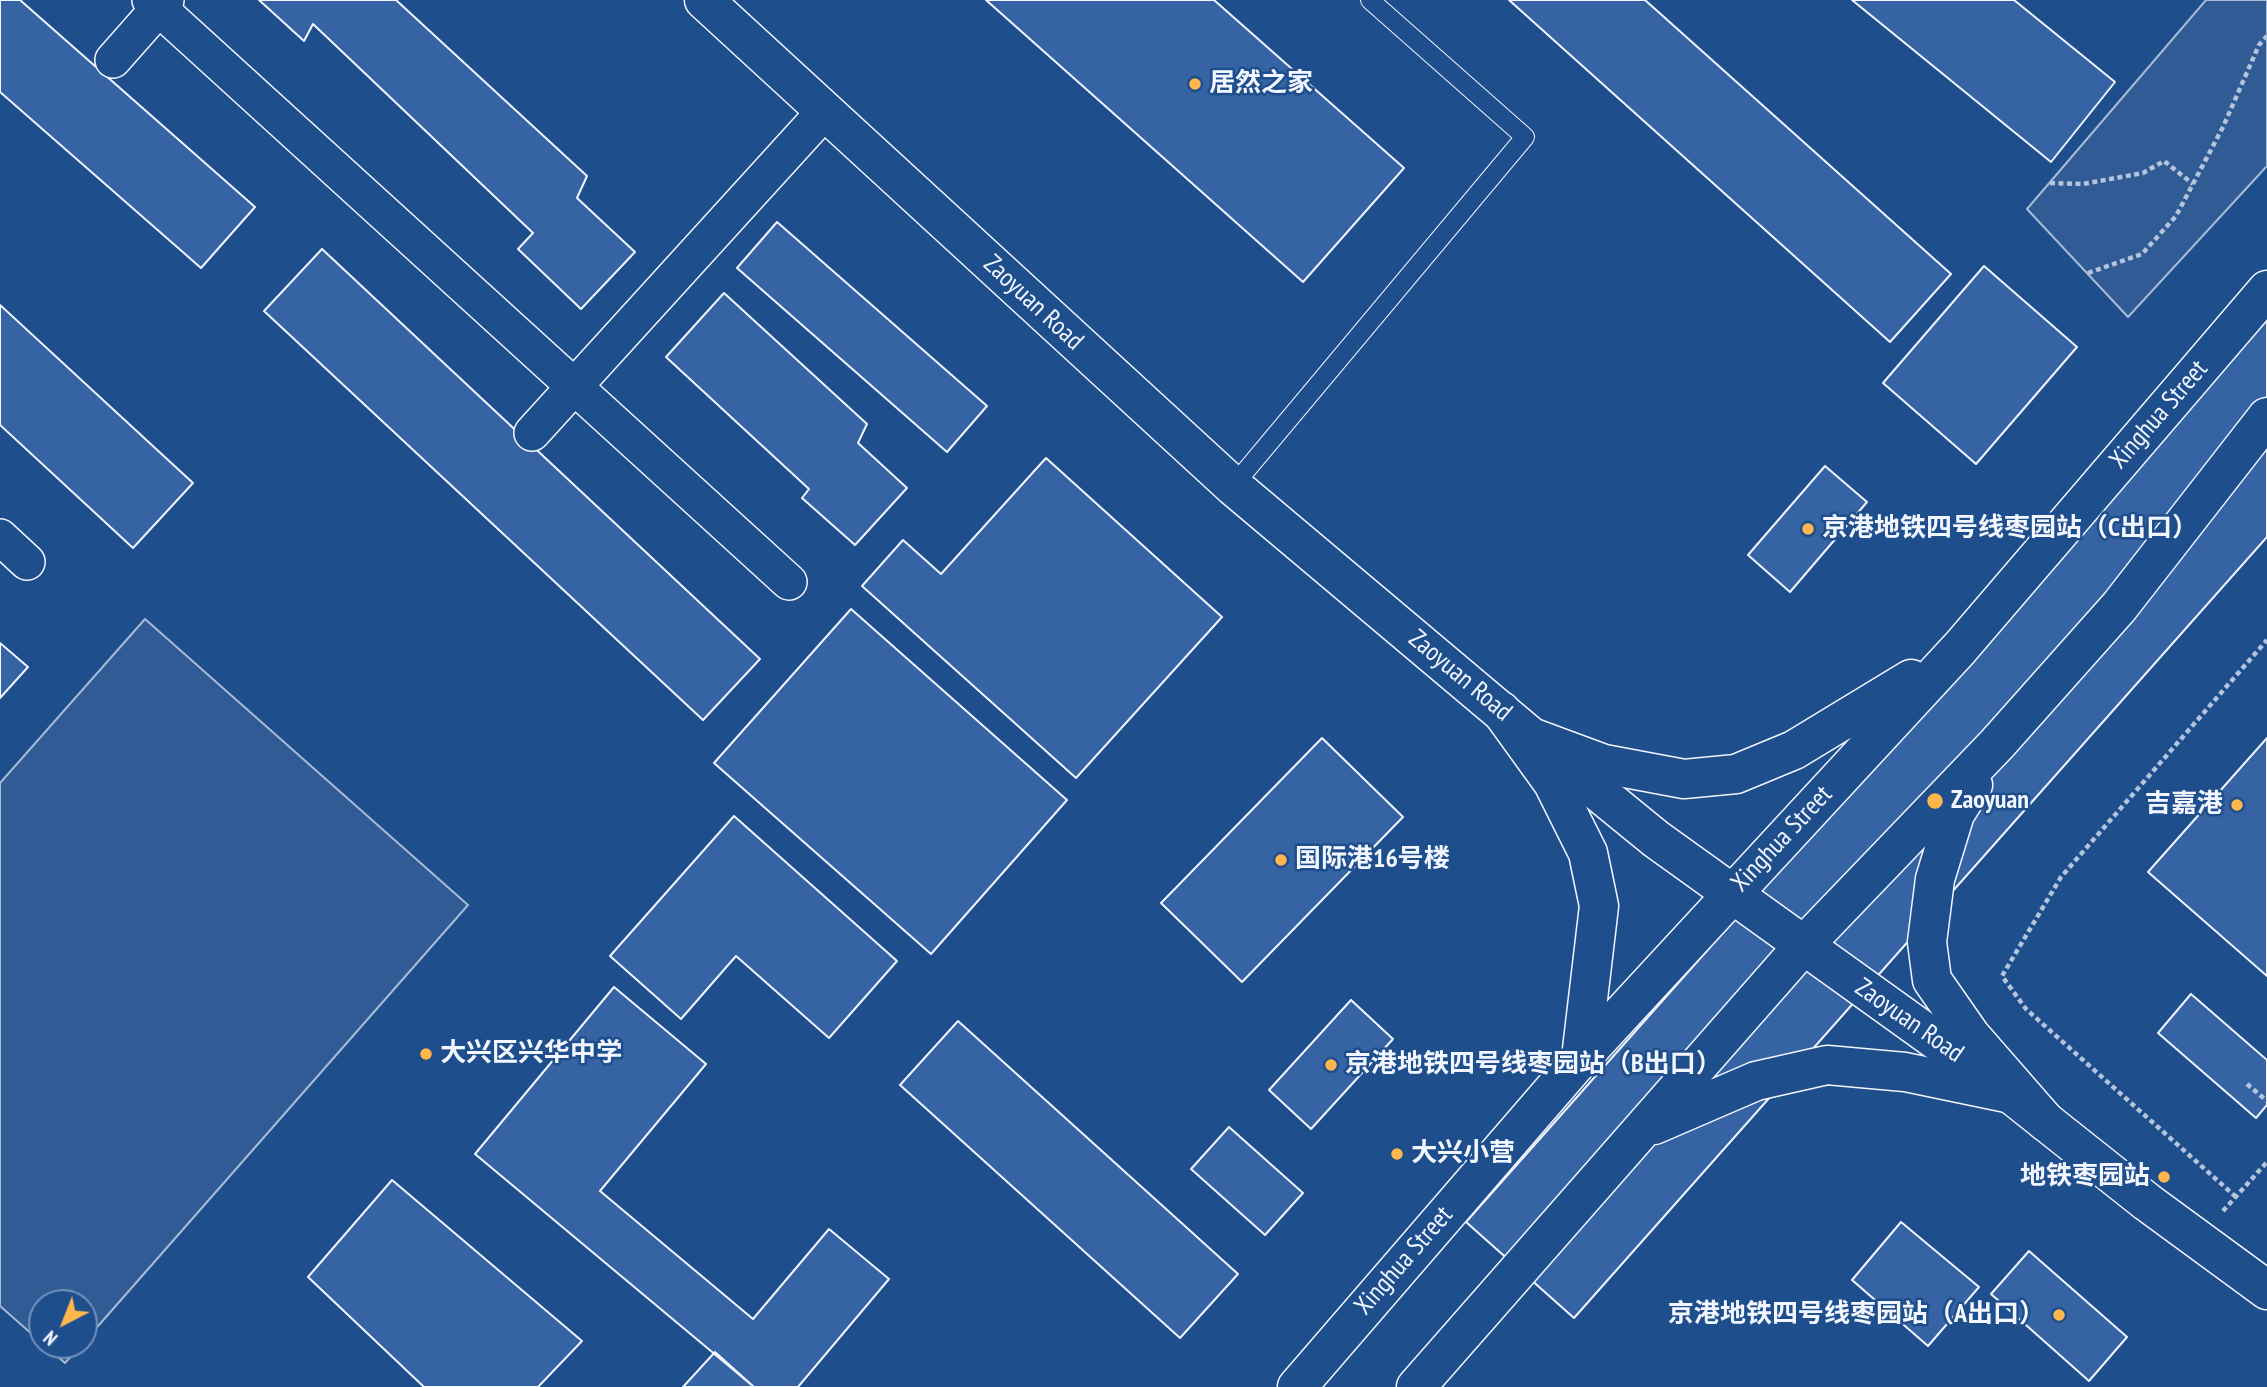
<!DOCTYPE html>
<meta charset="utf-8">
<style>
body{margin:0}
#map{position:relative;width:2267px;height:1387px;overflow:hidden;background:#1f4e8c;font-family:"PT Sans Narrow",sans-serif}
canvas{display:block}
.north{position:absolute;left:28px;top:1289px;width:70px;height:70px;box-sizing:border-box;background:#1f4e8c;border:2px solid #7391ba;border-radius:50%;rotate:222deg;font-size:19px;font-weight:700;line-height:28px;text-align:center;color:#f2f6ff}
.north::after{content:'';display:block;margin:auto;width:24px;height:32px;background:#ffb74d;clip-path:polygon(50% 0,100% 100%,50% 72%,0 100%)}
</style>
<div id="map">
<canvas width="2267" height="1387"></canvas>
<div class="north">N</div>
</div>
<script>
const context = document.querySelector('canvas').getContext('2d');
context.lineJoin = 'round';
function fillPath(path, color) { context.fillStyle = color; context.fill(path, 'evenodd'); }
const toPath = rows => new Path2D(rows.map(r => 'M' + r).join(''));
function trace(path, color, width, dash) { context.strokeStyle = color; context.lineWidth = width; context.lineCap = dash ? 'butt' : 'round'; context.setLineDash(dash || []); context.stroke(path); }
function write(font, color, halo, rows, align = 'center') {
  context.font = font + ' "PT Sans Narrow","Noto Sans SC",sans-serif'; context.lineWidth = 5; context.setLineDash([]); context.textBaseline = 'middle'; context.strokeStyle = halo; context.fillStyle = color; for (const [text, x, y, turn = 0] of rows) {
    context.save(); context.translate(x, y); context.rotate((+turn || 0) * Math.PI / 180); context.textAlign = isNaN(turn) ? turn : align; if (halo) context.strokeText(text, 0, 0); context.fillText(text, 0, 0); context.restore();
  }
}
const built = toPath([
 [2206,0,2267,0,2267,166,2128,317,2027,209,2206,0],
 [145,619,468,905,84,1342,84,1303,42,1303,42,1343,0,1306,0,783,145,619],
 [44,1345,81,1345,65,1363,44,1345]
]);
fillPath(built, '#305b95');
trace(built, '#a8bbd7', 2);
const building = toPath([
 [0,0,20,0,255,207,201,268,0,92,0,0],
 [259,0,396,0,587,176,577,198,635,252,581,309,518,249,533,233,313,24,304,41,259,0],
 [986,0,1214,0,1404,168,1303,282,986,0],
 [1509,0,1645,0,1951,274,1890,342,1509,0],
 [1852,0,2014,0,2115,82,2051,162,1852,0],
 [777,222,987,406,947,452,737,268,777,222],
 [322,249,760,659,703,720,264,311,322,249],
 [1984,266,2077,347,1976,464,1883,383,1984,266],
 [724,293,867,424,858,443,907,488,855,545,802,498,809,489,666,357,724,293],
 [0,305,193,483,133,548,0,425,0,305],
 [2267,320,2267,537,1574,1318,1466,1222,2267,320],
 [1046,458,1222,617,1076,778,862,586,903,540,941,574,1046,458],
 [1825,466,1867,502,1790,592,1748,555,1825,466],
 [851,609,1067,800,931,954,714,763,851,609],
 [0,643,28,667,0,698,0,643],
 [1322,738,1403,817,1242,982,1161,903,1322,738],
 [2267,738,2267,976,2148,872,2267,738],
 [734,816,897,961,829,1038,736,956,681,1019,610,956,734,816],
 [614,987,706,1064,600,1191,753,1319,829,1229,889,1279,798,1387,754,1387,475,1154,614,987],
 [2191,994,2267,1060,2267,1105,2256,1118,2158,1033,2191,994],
 [1351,1000,1393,1039,1311,1129,1269,1090,1351,1000],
 [958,1021,1238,1274,1180,1338,900,1085,958,1021],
 [1229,1127,1303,1193,1265,1235,1191,1169,1229,1127],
 [392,1180,582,1341,538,1387,424,1387,308,1277,392,1180],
 [1901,1222,1979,1287,1928,1346,1852,1280,1901,1222],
 [2029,1251,2127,1337,2089,1381,1991,1294,2029,1251],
 [715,1352,754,1387,683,1387,715,1352]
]);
fillPath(building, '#3563a3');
trace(building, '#f2f6ff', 2);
const service = toPath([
 [1233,486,1525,137,1370,0]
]);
const minor = toPath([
 [150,0,789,582],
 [113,60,166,0],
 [532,433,825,111],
 [0,537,27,562]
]);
const tertiary = toPath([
 [704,0,1233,486,1531,737,1656,839,2011,1094,2147,1202,2267,1290]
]);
const primary = toPath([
 [1501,711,1553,783,1588,853,1599,906,1581,1058],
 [1531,737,1604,764,1684,779,1736,774,1794,750,1911,679],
 [1973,785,1955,814,1935,879,1927,942,1932,980,1971,1036,2046,1122],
 [1654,1125,1756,1081,1827,1065,1905,1072,2011,1094],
 [1297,1387,1581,1058,1960,648,2267,290],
 [1416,1387,1803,946,1997,744,2119,607,2267,417]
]);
trace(service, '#f2f6ff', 20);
trace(minor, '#f2f6ff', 38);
trace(tertiary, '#f2f6ff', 41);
trace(primary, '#f2f6ff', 41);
trace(toPath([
 [2050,183,2083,184,2143,173,2164,161,2193,184],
 [2088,273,2142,254,2176,216,2223,127,2259,45,2267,36],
 [2247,1084,2267,1101],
 [2236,1197,2026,1009,2002,976,2061,877,2267,640],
 [2223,1211,2267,1162]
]), '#b3c4dc', 4.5, [5, 3.5]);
trace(service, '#1f4e8c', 18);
trace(minor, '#1f4e8c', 35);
trace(tertiary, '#1f4e8c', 38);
trace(primary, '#1f4e8c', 38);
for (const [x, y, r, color] of [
 [1195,84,7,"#ffb74d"],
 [1808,529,7,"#ffb74d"],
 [1935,801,9,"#ffb74d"],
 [2237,805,7,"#ffb74d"],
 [1281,860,7,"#ffb74d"],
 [426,1054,7,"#ffb74d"],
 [1331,1065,7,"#ffb74d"],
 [1397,1154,7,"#ffb74d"],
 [2164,1177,7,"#ffb74d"],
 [2059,1315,7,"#ffb74d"]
]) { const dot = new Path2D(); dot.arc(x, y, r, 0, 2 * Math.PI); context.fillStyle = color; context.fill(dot); trace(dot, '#1f4e8c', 2.5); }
write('bold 26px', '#f2f6ff', '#1f4e8c', [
 ["居然之家",1209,84],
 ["京港地铁四号线枣园站（C出口）",1822,529],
 ["Zaoyuan",1951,801],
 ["吉嘉港",2223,805,"right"],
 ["国际港16号楼",1295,860],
 ["大兴区兴华中学",440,1054],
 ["京港地铁四号线枣园站（B出口）",1345,1065],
 ["大兴小营",1411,1154],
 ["地铁枣园站",2150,1177,"right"],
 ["京港地铁四号线枣园站（A出口）",2045,1315,"right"]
], 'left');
write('26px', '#f2f6ff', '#1f4e8c', [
 ["Zaoyuan Road",1033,303,43],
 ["Xinghua Street",2159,415,-49],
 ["Zaoyuan Road",1460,676,40],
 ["Xinghua Street",1782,839,-47],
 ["Zaoyuan Road",1909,1021,35],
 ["Xinghua Street",1404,1261,-49]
]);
</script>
